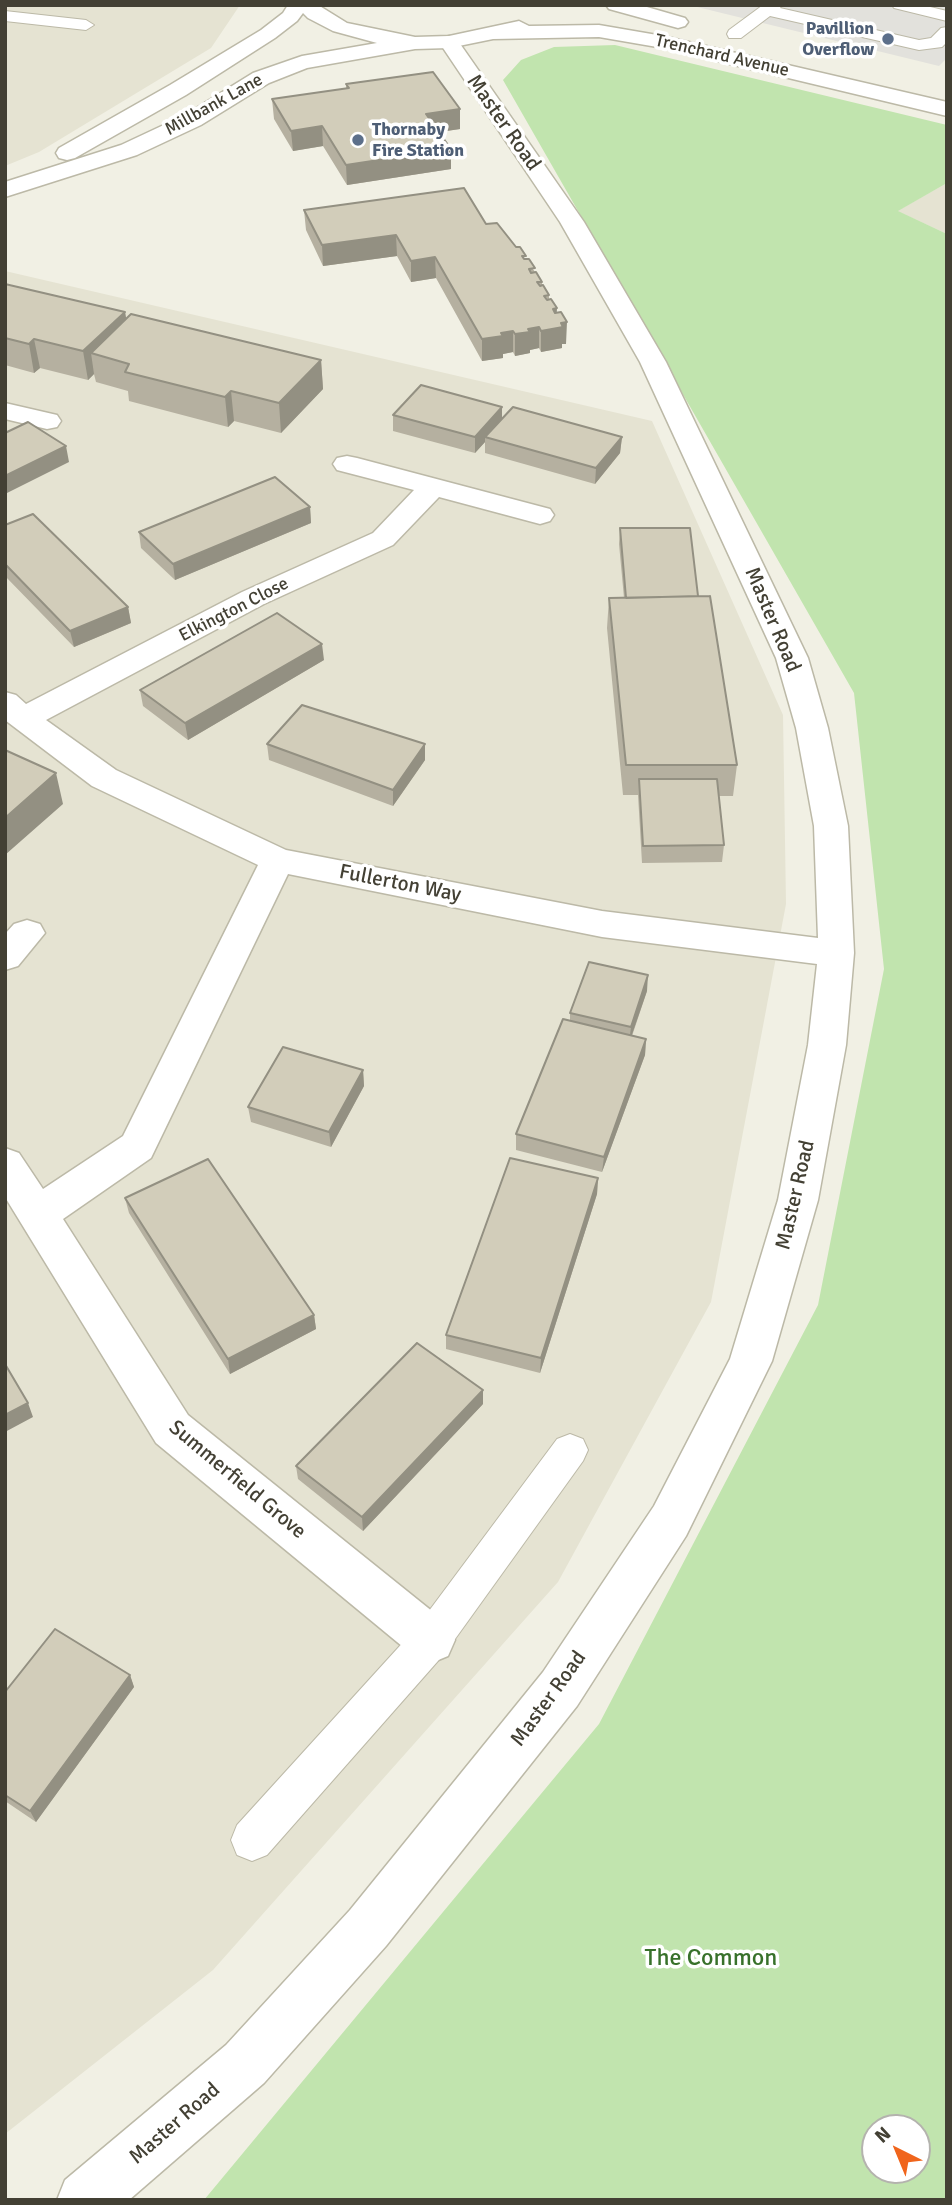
<!DOCTYPE html>
<style>
body{margin:0}
#map{position:relative;width:952px;height:2205px;overflow:hidden;background:#f1f0e4;font-family:Signika,sans-serif}
canvas{display:block}
.frame{position:absolute;inset:0;border:7px solid #434034;pointer-events:none}
.north{position:absolute;left:861px;top:2114px;width:70px;height:70px;box-sizing:border-box;background:#fff;border:2px solid #b4b3ae;border-radius:50%;rotate:317deg;font-size:19px;font-weight:700;line-height:28px;text-align:center;color:#434034}
.north::after{content:'';display:block;margin:auto;width:24px;height:32px;background:#f0651c;clip-path:polygon(50% 0,100% 100%,50% 72%,0 100%)}
</style>
<div id="map">
<canvas width="952" height="2205"></canvas>
<div class="frame"></div>
<div class="north">N</div>
</div>
<script>
const context = document.querySelector('canvas').getContext('2d');
context.lineJoin = 'round';
function fillPath(path, color) { context.fillStyle = color; context.fill(path, 'evenodd'); }
const toPath = rows => new Path2D(rows.map(r => 'M' + r).join(''));
function trace(path, color, width, dash) { context.strokeStyle = color; context.lineWidth = width; context.lineCap = dash ? 'butt' : 'round'; context.setLineDash(dash || []); context.stroke(path); }
function write(font, color, halo, rows, align = 'center') {
  context.font = font + ' Signika,sans-serif'; context.lineWidth = 7; context.setLineDash([]); context.textBaseline = 'middle'; context.strokeStyle = halo; context.fillStyle = color; for (const [text, x, y, turn = 0] of rows) {
    context.save(); context.translate(x, y); context.rotate((+turn || 0) * Math.PI / 180); context.textAlign = isNaN(turn) ? turn : align; if (halo) context.strokeText(text, 0, 0); context.fillText(text, 0, 0); context.restore();
  }
}
fillPath(toPath([
 [5,5,240,5,211,48,39,152,5,166],
 [947,183,947,234,897,211],
 [5,271,652,421,783,715,786,904,711,1302,558,1582,213,1970,5,2134]
]), '#e5e3d2');
fillPath(toPath([
 [615,45,947,125,947,183,898,211,947,234,947,2200,204,2200,599,1724,818,1305,884,969,854,693,503,80,521,60,554,47],
 [875,2128,917,2128,917,2170,875,2170]
]), '#c1e4ae');
fillPath(toPath([
 [689,5,947,5,947,58,939,66]
]), '#e2e1dc');
const service = toPath([
 [763,5,782,5,780,8,919,40,931,38,941,28,947,27,947,42,942,47,919,50,770,16,741,38,729,38,727,34,729,30,763,5],
 [892,5,922,5,947,11,947,21,894,8,892,5],
 [5,11,86,20,94,25,86,30,5,21,5,11],
 [570,1434,583,1439,588,1450,583,1461,445,1653,267,1855,252,1861,237,1855,231,1840,237,1825,417,1627,557,1439,570,1434]
]);
const minor = toPath([
 [449,36,456,38,584,222,666,362,808,658,828,728,848,826,854,953,846,1045,818,1200,772,1361,686,1536,577,1706,386,1946,264,2083,129,2200,57,2200,65,2180,226,2045,350,1910,543,1672,654,1506,730,1359,778,1200,808,1045,817,964,602,937,288,874,151,1158,63,1219,188,1415,448,1624,455,1640,448,1656,431,1663,414,1656,156,1443,5,1197,5,1148,19,1153,43,1189,123,1136,258,865,92,786,5,720,5,692,16,695,26,704,242,592,373,533,414,490,337,470,333,464,337,458,347,456,357,458,550,509,554,515,550,521,540,524,439,497,393,545,264,604,46,720,116,770,286,850,602,911,818,938,814,826,796,728,776,658,640,362,560,222,439,42,442,38,449,36],
 [5,403,57,415,61,421,57,427,47,429,5,419,5,403],
 [27,920,40,924,45,933,18,966,5,970,5,934,14,924,27,920]
]);
const tertiary = toPath([
 [288,5,318,5,347,23,415,37,449,36,519,21,529,26,599,25,663,36,947,102,947,116,663,48,599,37,493,39,449,48,415,49,307,68,269,83,201,125,137,155,5,197,5,182,121,145,185,115,253,73,302,56,377,43,333,31,308,18,303,13,297,21,275,38,186,95,75,158,67,160,59,158,56,153,59,148,170,85,261,30,283,13,288,5],
 [606,5,640,5,685,18,688,22,685,26,678,28,609,9,606,5]
]);
trace(service, '#bcb9a7', 2);
trace(minor, '#bcb9a7', 3);
trace(tertiary, '#bcb9a7', 3);
fillPath(service, '#fff');
fillPath(minor, '#fff');
fillPath(tertiary, '#fff');
fillPath(toPath([
 [346,84,460,109,460,129,439,132,451,149,451,169,347,185,323,146,293,151,274,119,272,99,346,89],
 [304,210,486,224,526,259,542,282,542,286,549,295,549,300,556,313,566,344,562,344,562,348,541,352,539,348,530,350,530,353,515,356,513,352,503,354,503,358,482,361,436,278,411,282,397,256,323,266,306,230],
 [5,284,125,312,126,319,321,360,323,389,281,433,234,421,228,427,129,401,128,391,96,382,94,374,88,380,40,368,34,373,5,365],
 [502,407,502,419,622,437,620,453,595,484,485,453,485,442,475,453,393,431,393,415],
 [310,507,311,523,175,580,141,548,139,532],
 [5,525,128,607,131,623,74,647,5,576],
 [620,528,698,596,737,765,733,796,719,796,724,845,722,862,642,863,638,795,623,795,607,628,609,598,624,598,619,544],
 [324,660,188,740,143,706,140,690],
 [267,744,425,744,425,760,393,806,269,760],
 [647,991,632,1036,646,1039,645,1055,602,1172,516,1150,516,1134,570,1020,570,1013],
 [363,1070,364,1086,331,1147,251,1122,248,1107],
 [598,1178,597,1194,540,1373,446,1349,446,1335],
 [125,1198,314,1315,316,1329,230,1374,129,1213],
 [483,1404,363,1531,298,1479,296,1466],
 [130,1675,134,1687,36,1822,5,1801,5,1692]
]), '#b5b0a0');
fillPath(toPath([
 [460,109,460,129,426,134,426,114],
 [322,126,323,146,293,151,291,131],
 [451,149,451,169,347,185,346,165],
 [396,235,397,256,323,266,322,245],
 [435,257,436,278,411,282,411,261],
 [557,308,556,328,561,323,567,322,566,344,562,344,562,348,541,352,541,331,553,309],
 [125,312,130,341,91,353,94,374,88,380,83,351],
 [539,327,539,348,530,350,530,353,515,356,515,334,528,329],
 [513,331,513,352,503,354,503,358,482,361,482,339,501,333],
 [34,339,40,368,34,373,29,344],
 [321,360,323,389,281,433,279,403],
 [231,391,234,421,228,427,225,397],
 [502,407,502,423,485,437,485,442,475,453,475,437],
 [622,437,620,453,595,484,596,468],
 [66,446,69,462,5,494,5,476],
 [310,507,311,523,175,580,173,564],
 [128,607,131,623,74,647,70,631],
 [322,644,324,660,188,740,185,723],
 [425,744,425,760,393,806,393,790],
 [56,773,63,804,5,855,5,818],
 [648,975,647,991,629,1043,631,1027],
 [646,1039,645,1055,602,1172,604,1157],
 [363,1070,364,1086,331,1147,329,1132],
 [598,1178,597,1194,540,1373,541,1358],
 [314,1315,316,1329,230,1374,228,1359],
 [483,1390,483,1404,363,1531,362,1517],
 [28,1403,33,1417,5,1432,5,1415],
 [130,1675,134,1687,36,1822,30,1811]
]), '#939082');
const building = toPath([
 [433,72,460,109,426,114,451,149,346,165,322,126,291,131,272,99,349,88,346,84,433,72],
 [464,188,486,224,497,223,516,247,520,247,526,256,522,256,524,259,529,259,535,268,529,269,531,273,536,272,542,282,537,282,540,286,543,285,549,295,544,296,547,300,551,299,557,308,553,309,555,313,561,312,567,322,561,323,563,327,541,331,539,327,528,329,530,332,515,334,513,331,501,333,503,336,482,339,435,257,411,261,396,235,322,245,304,210,464,188],
 [5,284,125,312,83,351,34,339,29,344,5,338,5,284],
 [131,314,321,360,279,403,231,391,225,397,125,372,129,364,91,353,131,314],
 [421,385,502,407,475,437,393,415,421,385],
 [513,407,622,437,596,468,485,437,513,407],
 [28,422,66,446,5,476,5,433,28,422],
 [275,477,310,507,173,564,139,532,275,477],
 [33,514,128,607,70,631,5,564,5,525,33,514],
 [620,528,690,528,698,596,626,598,620,528],
 [710,596,737,765,626,765,609,598,710,596],
 [277,613,322,644,185,723,140,690,277,613],
 [302,705,425,744,393,790,267,744,302,705],
 [5,750,56,773,5,818,5,750],
 [639,779,717,779,724,845,643,846,639,779],
 [589,962,648,975,631,1027,570,1013,589,962],
 [563,1019,646,1039,604,1157,516,1134,563,1019],
 [283,1047,363,1070,329,1132,248,1107,283,1047],
 [510,1158,598,1178,541,1358,446,1335,510,1158],
 [208,1159,314,1315,228,1359,125,1198,208,1159],
 [417,1343,483,1390,362,1517,296,1466,417,1343],
 [5,1364,28,1403,5,1415,5,1364],
 [55,1629,130,1675,30,1811,5,1795,5,1692,55,1629]
]);
fillPath(building, '#d2cdba');
trace(building, '#939082', 2);
for (const [x, y, r, color] of [
 [888,39,7,"#5c6f8a"],
 [358,140,7,"#5c6f8a"]
]) { const dot = new Path2D(); dot.arc(x, y, r, 0, 2 * Math.PI); context.fillStyle = color; context.fill(dot); trace(dot, '#fff', 2.5); }
write('bold 18px', '#4e5e75', '#fff', [
 ["Pavillion",874,29],
 ["Overflow",874,50],
 ["Thornaby",372,130,"left"],
 ["Fire Station",372,151,"left"]
], 'right');
write('18px', '#434034', '#fff', [
 ["Trenchard Avenue",722,56,13],
 ["Millbank Lane",214,105,-29],
 ["Elkington Close",234,610,-27]
]);
write('21px', '#434034', '#fff', [
 ["Master Road",503,123,55],
 ["Master Road",772,620,67],
 ["Fullerton Way",400,884,11],
 ["Master Road",796,1195,-77],
 ["Summerfield Grove",237,1480,40],
 ["Master Road",549,1699,-54],
 ["Master Road",175,2124,-41]
]);
write('24px', '#38712b', '#fff', [
 ["The Common",711,1959]
]);
</script>
